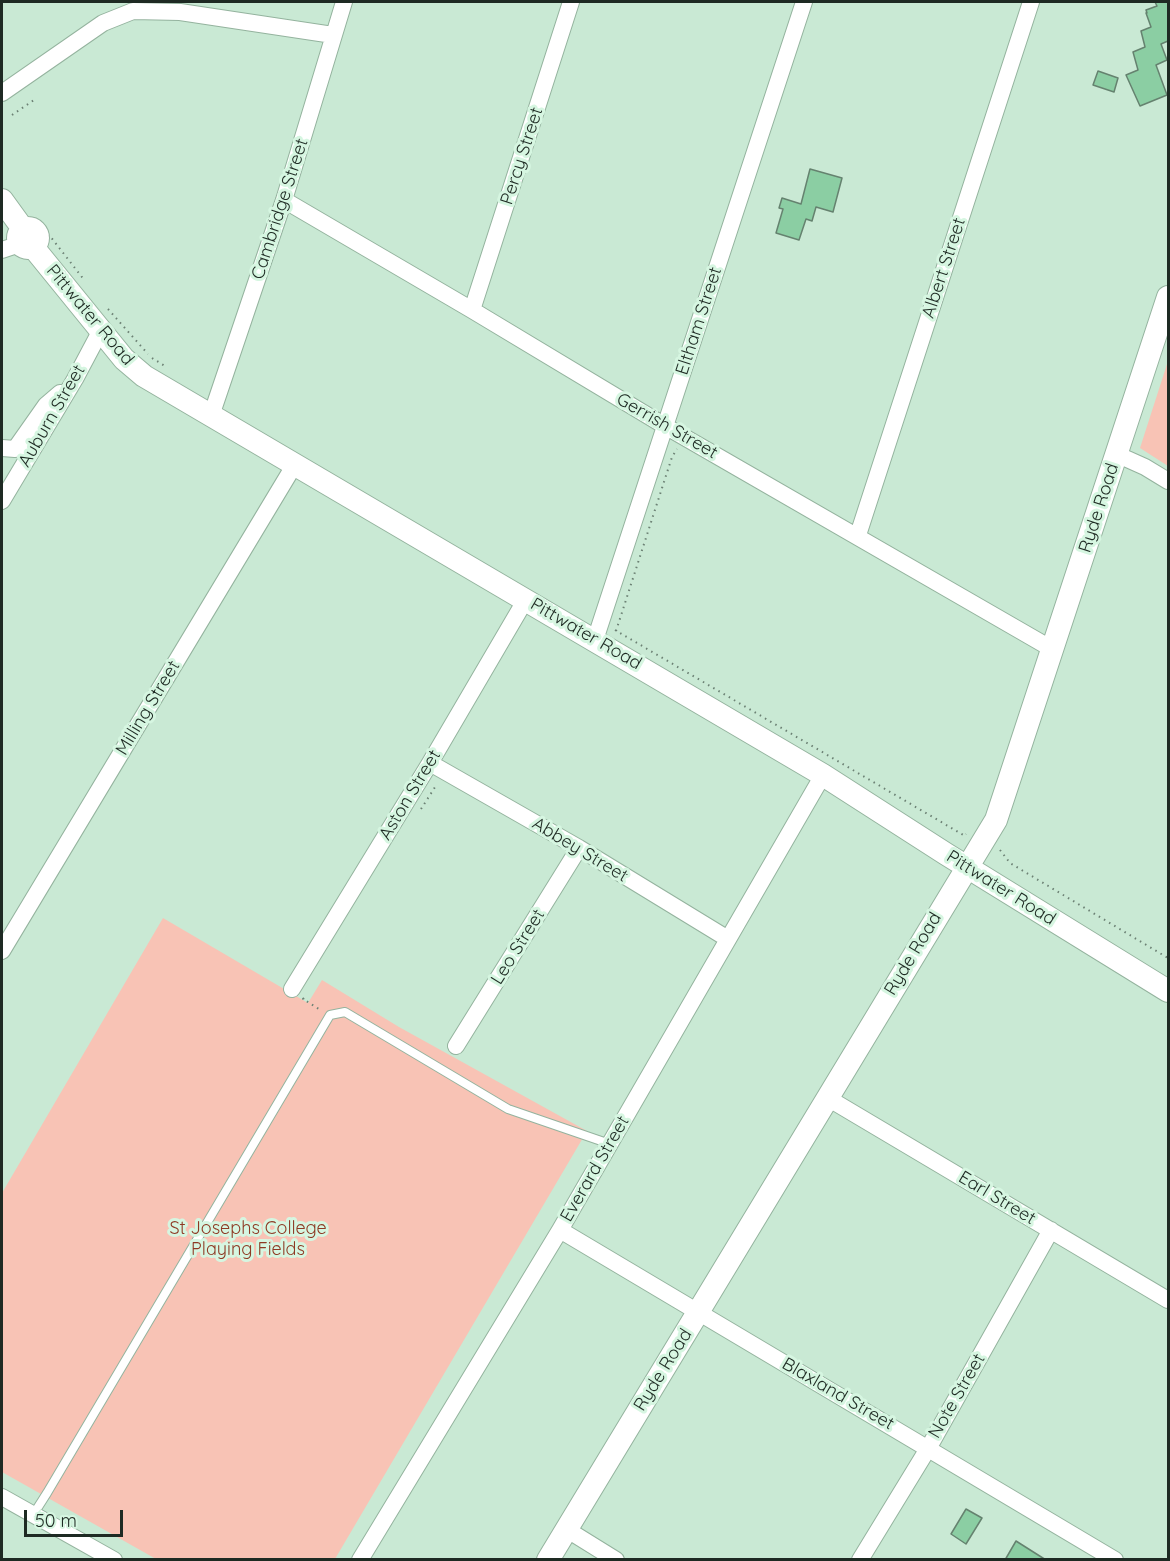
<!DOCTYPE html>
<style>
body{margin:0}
#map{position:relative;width:1170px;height:1561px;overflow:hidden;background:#c9e9d4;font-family:Quicksand,sans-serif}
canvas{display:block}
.frame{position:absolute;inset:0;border:3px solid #1e2a23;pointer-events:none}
.scale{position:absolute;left:24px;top:1510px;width:99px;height:27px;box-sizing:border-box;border:3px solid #1e2a23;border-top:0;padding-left:8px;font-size:18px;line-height:21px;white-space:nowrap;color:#1e2a23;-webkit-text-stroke:4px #d6f6e1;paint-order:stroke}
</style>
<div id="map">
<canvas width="1170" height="1561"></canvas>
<div class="frame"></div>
<div class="scale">50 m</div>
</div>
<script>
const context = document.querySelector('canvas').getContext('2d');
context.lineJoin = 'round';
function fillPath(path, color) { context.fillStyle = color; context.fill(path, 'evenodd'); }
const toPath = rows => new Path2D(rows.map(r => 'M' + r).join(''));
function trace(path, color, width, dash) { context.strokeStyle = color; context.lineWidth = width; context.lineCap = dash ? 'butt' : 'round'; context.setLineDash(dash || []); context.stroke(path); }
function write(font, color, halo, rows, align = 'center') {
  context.font = font + ' Quicksand,sans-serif'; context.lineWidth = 6; context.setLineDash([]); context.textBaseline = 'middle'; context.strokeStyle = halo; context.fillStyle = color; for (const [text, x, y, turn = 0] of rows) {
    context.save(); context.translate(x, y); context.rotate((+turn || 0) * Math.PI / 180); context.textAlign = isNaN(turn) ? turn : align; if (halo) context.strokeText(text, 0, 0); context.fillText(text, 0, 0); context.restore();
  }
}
fillPath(toPath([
 [1168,361,1168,466,1140,448],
 [163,918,308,1003,322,980,399,1027,587,1131,335,1559,156,1559,2,1472,2,1193]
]), '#f8c3b5');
const building = toPath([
 [1155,2,1168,2,1168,41,1161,44,1167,60,1156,65,1167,95,1140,106,1126,75,1138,70,1133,52,1145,47,1141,31,1151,27,1146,13,1147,13,1146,10,1157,6,1155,2],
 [1098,71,1118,78,1114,92,1093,85,1098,71],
 [810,169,842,178,833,212,816,207,812,221,806,219,799,240,776,233,783,209,779,208,782,198,801,204,810,169],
 [966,1509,982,1518,966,1544,951,1534,966,1509],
 [1016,1541,1046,1560,1005,1560,1016,1541]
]);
fillPath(building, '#8bcea3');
trace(building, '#65826f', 1.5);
const lane = toPath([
 [33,1515,47,1493,330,1015,345,1012,508,1109,610,1144]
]);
const street = toPath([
 [2,93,103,23,133,11,180,12,333,35],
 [284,200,472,310,665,426,1052,649],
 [2,250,20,244],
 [472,310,571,2],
 [211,416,284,200,344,2],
 [2,448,15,449,46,405,60,393],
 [1116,454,1145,467,1168,481],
 [2,501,75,379,101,330],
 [858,535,1031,2],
 [595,640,804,2],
 [430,763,579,848,728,939],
 [2,951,295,464],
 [292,989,430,763,526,599],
 [456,1046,579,848],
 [826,1097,1168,1300],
 [560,1230,1115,1560],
 [2,1497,114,1560],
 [566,1529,616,1560],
 [360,1560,560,1230,823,775],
 [860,1560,929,1447,1051,1230]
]);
const secondary = toPath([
 [2,200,23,229],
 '18 238a10 10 0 1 1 20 0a10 10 0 1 1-20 0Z',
 [33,247,124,359,144,376,823,775,946,854,1168,991],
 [548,1560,996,820,1168,297]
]);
trace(lane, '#94b39e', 10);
trace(street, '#94b39e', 18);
trace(secondary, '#94b39e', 24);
trace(toPath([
 [12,115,34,100],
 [47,236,50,236,85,281],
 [108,309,148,354],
 [152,358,165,366],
 [615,630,965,836,966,834],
 [616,631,672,457,677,449],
 [421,809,437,784],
 [1000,850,1010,863,1168,958],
 [304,998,303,999,322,1011]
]), '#6c8174', 2, [1.5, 4.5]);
trace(lane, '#fff', 8);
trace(street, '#fff', 16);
trace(secondary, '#fff', 22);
write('18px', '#1e2a23', '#d6f6e1', [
 ["Percy Street",522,156,-72],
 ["Cambridge Street",280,209,-72],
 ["Albert Street",944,268,-72],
 ["Pittwater Road",90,315,50],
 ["Eltham Street",699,321,-72],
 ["Auburn Street",52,416,-60],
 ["Gerrish Street",667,426,30],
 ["Ryde Road",1099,508,-72],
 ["Pittwater Road",586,634,30],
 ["Milling Street",148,708,-59],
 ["Aston Street",410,795,-59],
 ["Abbey Street",580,850,31],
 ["Pittwater Road",1001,888,32],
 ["Leo Street",518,947,-58],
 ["Ryde Road",913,954,-59],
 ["Everard Street",595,1169,-60],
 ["Earl Street",997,1198,31],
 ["Ryde Road",663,1370,-58],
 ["Blaxland Street",838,1394,30],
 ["Note Street",957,1396,-60]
]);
write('18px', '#8e3923', '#d6f6e1', [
 ["St Josephs College",248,1229],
 ["Playing Fields",248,1250]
]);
</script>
